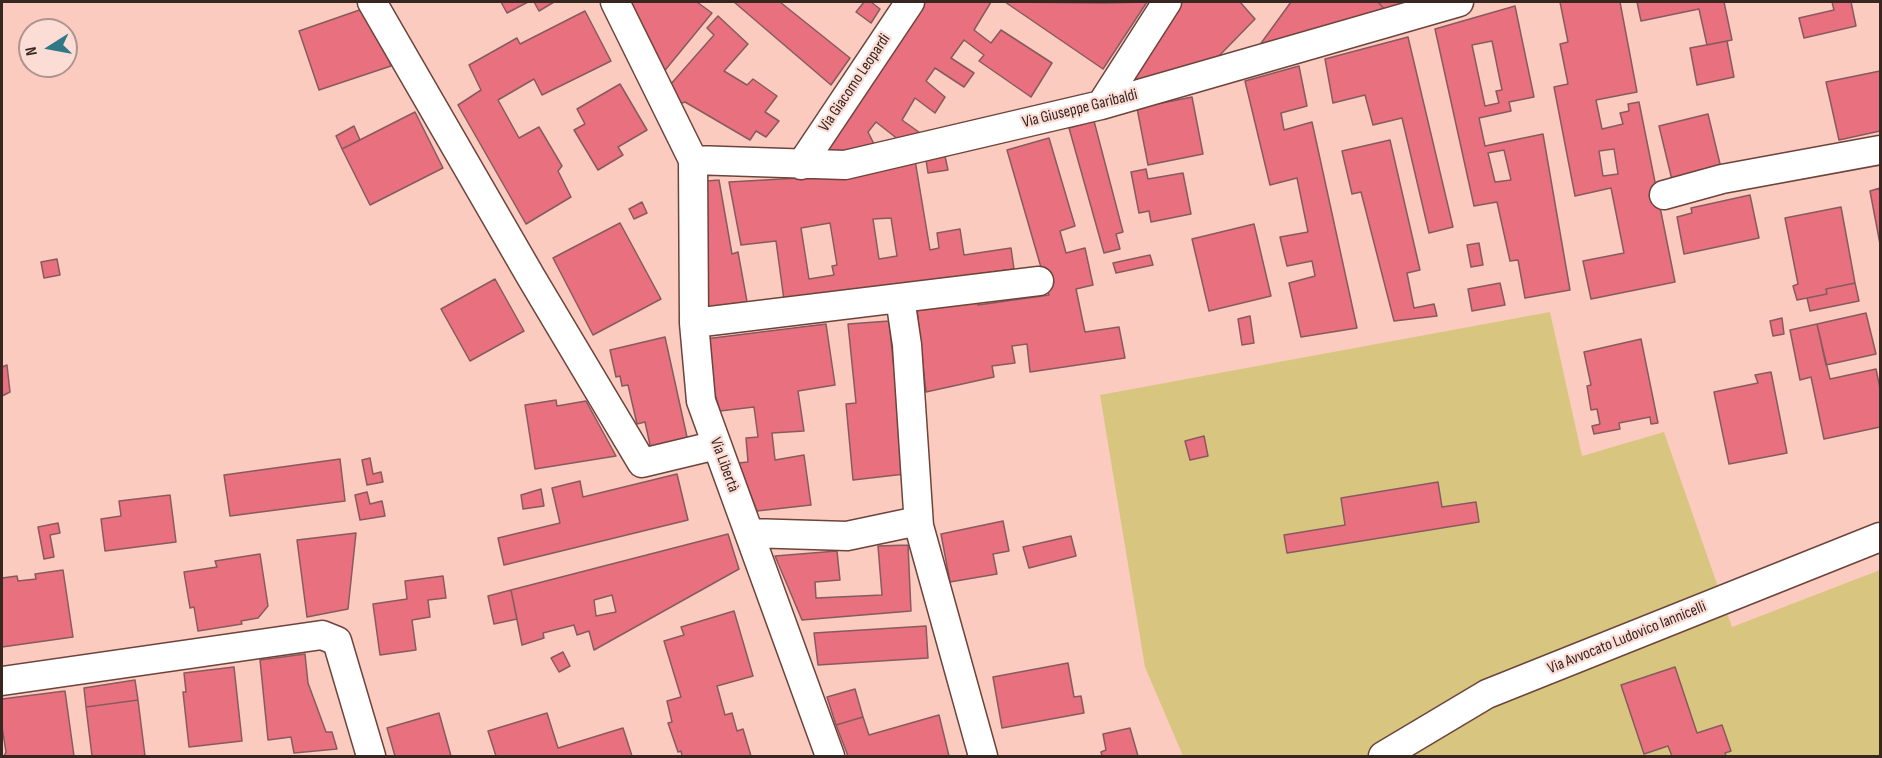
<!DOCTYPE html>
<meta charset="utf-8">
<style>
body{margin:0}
#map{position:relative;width:1882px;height:758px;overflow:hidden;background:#fccbbf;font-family:"Sofia Sans Condensed",sans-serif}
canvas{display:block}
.frame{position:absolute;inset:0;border:3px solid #382621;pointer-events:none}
.north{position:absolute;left:18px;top:18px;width:60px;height:60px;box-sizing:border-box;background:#fbddd6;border:2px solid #ad948e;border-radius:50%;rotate:259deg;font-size:16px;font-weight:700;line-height:24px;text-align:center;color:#382621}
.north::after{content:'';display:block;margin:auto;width:21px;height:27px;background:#327785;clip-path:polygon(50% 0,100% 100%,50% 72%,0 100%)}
</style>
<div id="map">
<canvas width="1882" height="758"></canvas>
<div class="frame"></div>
<div class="north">N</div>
</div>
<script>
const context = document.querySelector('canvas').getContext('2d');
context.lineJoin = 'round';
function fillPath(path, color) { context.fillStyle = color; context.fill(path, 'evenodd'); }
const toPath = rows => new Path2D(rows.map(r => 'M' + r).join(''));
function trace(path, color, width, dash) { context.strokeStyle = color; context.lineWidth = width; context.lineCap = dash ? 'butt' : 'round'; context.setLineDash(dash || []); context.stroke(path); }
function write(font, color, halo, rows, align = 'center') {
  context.font = font + ' "Sofia Sans Condensed",sans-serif'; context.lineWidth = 4.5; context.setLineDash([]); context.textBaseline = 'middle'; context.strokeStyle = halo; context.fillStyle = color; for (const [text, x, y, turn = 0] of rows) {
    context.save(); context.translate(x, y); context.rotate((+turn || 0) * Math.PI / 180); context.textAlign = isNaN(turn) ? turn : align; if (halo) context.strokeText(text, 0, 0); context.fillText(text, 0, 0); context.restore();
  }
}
fillPath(toPath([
 [1550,312,1582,456,1664,432,1732,627,1880,570,1880,756,1183,756,1145,667,1100,395]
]), '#d8c580');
const building = toPath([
 [501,2,528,2,507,13,501,2],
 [534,2,554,2,539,11,534,2],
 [622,2,697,2,712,13,657,80,622,2],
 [734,2,780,2,850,58,831,85,734,2],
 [864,2,871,2,880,9,871,23,856,12,864,2],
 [920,2,991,2,974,30,991,43,1001,30,1052,63,1031,97,979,61,984,55,964,40,951,58,974,73,964,87,935,68,926,81,945,97,935,113,915,98,902,120,923,135,899,140,876,122,868,132,874,144,827,154,823,145,920,2],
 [1005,2,1105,3,1147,2,1103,69,1005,2],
 [1179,2,1240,2,1255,19,1217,58,1136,83,1130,76,1179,2],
 [1291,2,1378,2,1385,10,1259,46,1291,2],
 [1378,2,1415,2,1385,10,1378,2],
 [1560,2,1620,2,1637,92,1596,100,1602,129,1623,124,1620,113,1629,111,1628,104,1639,102,1675,282,1591,299,1583,261,1624,253,1611,188,1575,196,1554,87,1568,84,1560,44,1568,42,1560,2],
 [1614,149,1618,174,1603,176,1599,151,1614,149],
 [1637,2,1724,2,1732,40,1707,45,1699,9,1641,21,1637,2],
 [1832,2,1851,2,1856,26,1804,38,1799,18,1834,10,1832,2],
 [371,6,391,66,319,90,299,31,371,6],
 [1515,6,1534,97,1509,102,1511,111,1479,118,1485,146,1543,134,1570,290,1525,298,1518,260,1510,261,1497,202,1474,206,1435,29,1515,6],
 [1492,41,1502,90,1496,91,1499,103,1485,106,1472,45,1492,41],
 [1504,150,1511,180,1495,182,1488,153,1504,150],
 [585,11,611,61,542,95,534,79,498,100,519,138,539,127,562,166,558,171,571,197,526,224,458,105,481,90,469,65,517,38,520,44,585,11],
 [718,16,748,44,724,71,747,85,753,79,777,96,765,112,779,121,766,137,756,131,750,140,685,102,679,104,670,85,714,35,707,28,718,16],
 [1408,37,1453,227,1429,233,1402,118,1373,125,1365,95,1333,103,1325,59,1408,37],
 [1727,41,1734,77,1697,85,1690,48,1727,41],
 [1299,66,1307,106,1281,113,1284,130,1312,122,1357,328,1301,337,1289,283,1315,276,1312,261,1287,266,1280,237,1308,232,1297,178,1270,185,1245,81,1299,66],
 [1880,71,1880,131,1839,140,1826,82,1880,71],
 [620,84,647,130,618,147,623,155,598,170,574,130,585,124,577,109,620,84],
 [1192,97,1203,154,1148,165,1137,108,1192,97],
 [415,112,443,168,370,205,342,149,415,112],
 [1708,114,1721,168,1672,180,1659,126,1708,114],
 [1094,121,1123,232,1116,234,1120,249,1104,253,1069,128,1094,121],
 [354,126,360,140,342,149,336,136,354,126],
 [1049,138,1075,226,1060,231,1066,253,1085,248,1093,285,1076,289,1085,332,1119,327,1125,358,1030,372,1027,344,1012,346,1015,363,992,366,994,377,926,392,917,310,977,300,978,305,1049,295,1007,150,1049,138],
 [1390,140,1420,270,1407,273,1414,308,1434,304,1437,316,1394,321,1361,192,1352,194,1342,151,1390,140],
 [945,156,948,170,928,173,926,160,945,156],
 [915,160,930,250,939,248,937,233,960,229,964,255,1011,248,1014,269,784,300,776,241,741,245,729,182,835,176,915,160],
 [891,218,897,256,879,259,873,219,891,218],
 [830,223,837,265,832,266,834,275,809,279,801,228,830,223],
 [1146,169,1148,179,1183,173,1191,214,1151,222,1149,211,1139,213,1131,172,1146,169],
 [719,180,732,254,738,252,748,307,709,314,695,182,719,180],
 [1880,188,1880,244,1870,191,1880,188],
 [1750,195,1759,238,1684,254,1677,217,1692,213,1691,208,1750,195],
 [642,202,647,213,634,219,629,209,642,202],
 [1841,207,1855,283,1826,289,1827,294,1797,300,1793,286,1798,284,1785,218,1841,207],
 [620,223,661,299,593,335,553,258,620,223],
 [1254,224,1271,296,1209,311,1192,239,1254,224],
 [1479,243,1483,265,1471,267,1467,245,1479,243],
 [1150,255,1153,265,1116,273,1113,263,1150,255],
 [57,259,60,275,44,278,41,262,57,259],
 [495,279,524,331,470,361,441,309,495,279],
 [1500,283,1505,305,1472,311,1468,289,1500,283],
 [1855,283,1859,301,1810,311,1807,298,1827,294,1826,289,1855,283],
 [1866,313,1876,354,1826,365,1817,324,1866,313],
 [1250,316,1254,343,1242,345,1238,319,1250,316],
 [1782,318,1784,334,1773,336,1770,321,1782,318],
 [889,321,905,474,853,480,846,404,856,403,848,324,889,321],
 [826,324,835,385,798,391,804,431,772,433,775,460,804,455,811,505,757,511,738,463,748,462,746,438,758,437,754,407,720,411,709,374,705,339,826,324],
 [1817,324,1830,379,1876,369,1880,388,1880,427,1824,439,1811,377,1800,380,1790,330,1817,324],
 [665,337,689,446,652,454,645,422,637,424,628,385,622,386,620,376,616,377,610,350,665,337],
 [1641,339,1658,423,1651,424,1650,417,1619,423,1620,429,1594,434,1592,426,1600,424,1597,409,1591,410,1587,386,1591,385,1584,352,1641,339],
 [7,365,10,392,2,396,2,367,7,365],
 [1771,372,1787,453,1729,464,1714,392,1758,383,1755,375,1771,372],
 [556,400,557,406,586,401,616,456,535,469,525,405,556,400],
 [1204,436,1208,456,1190,460,1185,441,1204,436],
 [370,458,373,474,381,472,383,482,367,485,362,460,370,458],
 [340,459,345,501,230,516,224,475,340,459],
 [677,474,688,520,504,565,498,538,560,523,552,488,580,481,583,497,677,474],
 [1438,482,1442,507,1476,502,1479,522,1287,553,1284,535,1345,525,1341,498,1438,482],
 [541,489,544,506,523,509,521,495,541,489],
 [367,492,370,504,382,501,385,516,360,520,355,495,367,492],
 [170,495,176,542,105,551,101,519,121,516,119,501,170,495],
 [1003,521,1009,551,993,554,997,574,950,582,941,534,1003,521],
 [58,523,60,533,50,535,54,557,44,559,38,527,58,523],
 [356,533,348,609,307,617,297,540,356,533],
 [728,534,739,569,594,650,589,631,577,635,574,625,543,633,544,638,522,645,511,590,728,534],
 [612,595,616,612,596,616,594,600,612,595],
 [1071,536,1076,556,1029,568,1023,547,1071,536],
 [908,545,911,611,802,620,775,556,837,551,840,580,815,582,816,598,882,595,878,546,908,545],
 [260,554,268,606,258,618,241,621,242,624,198,631,194,607,190,608,184,572,217,567,215,561,260,554],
 [63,570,73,637,2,647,2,578,17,576,18,581,36,579,35,574,63,570],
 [443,576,446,598,428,600,430,617,412,620,416,650,380,655,373,604,407,599,405,581,443,576],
 [511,590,517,619,494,624,488,596,511,590],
 [734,611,753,676,717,686,725,715,732,713,737,731,743,729,751,756,682,756,681,751,678,752,668,723,672,722,667,701,681,697,664,641,684,635,681,627,734,611],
 [926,626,928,658,818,665,814,633,926,626],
 [563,652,570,666,559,672,551,658,563,652],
 [305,654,308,683,326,732,332,732,337,749,294,753,291,737,268,740,260,660,305,654],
 [1068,663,1074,697,1081,696,1084,713,1002,728,993,677,1068,663],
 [234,667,242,741,189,747,183,692,186,692,184,673,234,667],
 [1675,667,1697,733,1722,725,1731,751,1725,753,1726,756,1672,756,1668,746,1644,754,1621,685,1675,667],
 [135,680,138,700,86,707,84,688,135,680],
 [855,689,863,717,836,725,827,697,855,689],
 [65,691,74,756,4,756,6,752,2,727,2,699,65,691],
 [138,700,145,756,92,756,86,707,138,700],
 [439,713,451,756,395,756,387,728,439,713],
 [547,713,558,748,623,728,632,756,496,756,488,731,547,713],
 [939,715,949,756,848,756,836,725,863,717,869,735,939,715],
 [1130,728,1138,756,1102,756,1101,752,1106,750,1103,734,1130,728]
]);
fillPath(building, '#e9707f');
trace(building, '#875b5e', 1.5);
const minor = toPath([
 [372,2,531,277,642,463,717,445],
 [615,2,693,160,694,323,701,401,830,756],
 [1101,105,1167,2],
 [693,160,845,165,1101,105,1459,2],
 [801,165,910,2],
 [1664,195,1722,179,1880,150],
 [900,298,907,345,919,526,983,756],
 [694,323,1039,281],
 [749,533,847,536,918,521],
 [2,681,322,635,337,641,371,756],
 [1383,756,1487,694,1880,537]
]);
trace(minor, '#6c443b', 31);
trace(minor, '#fff', 28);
write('16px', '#382621', '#fbddd6', [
 ["Via Giacomo Leopardi",855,83,-56],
 ["Via Giuseppe Garibaldi",1080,109,-14],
 ["Via Libertà",724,465,70],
 ["Via Avvocato Ludovico Iannicelli",1627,638,-22]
]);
</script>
